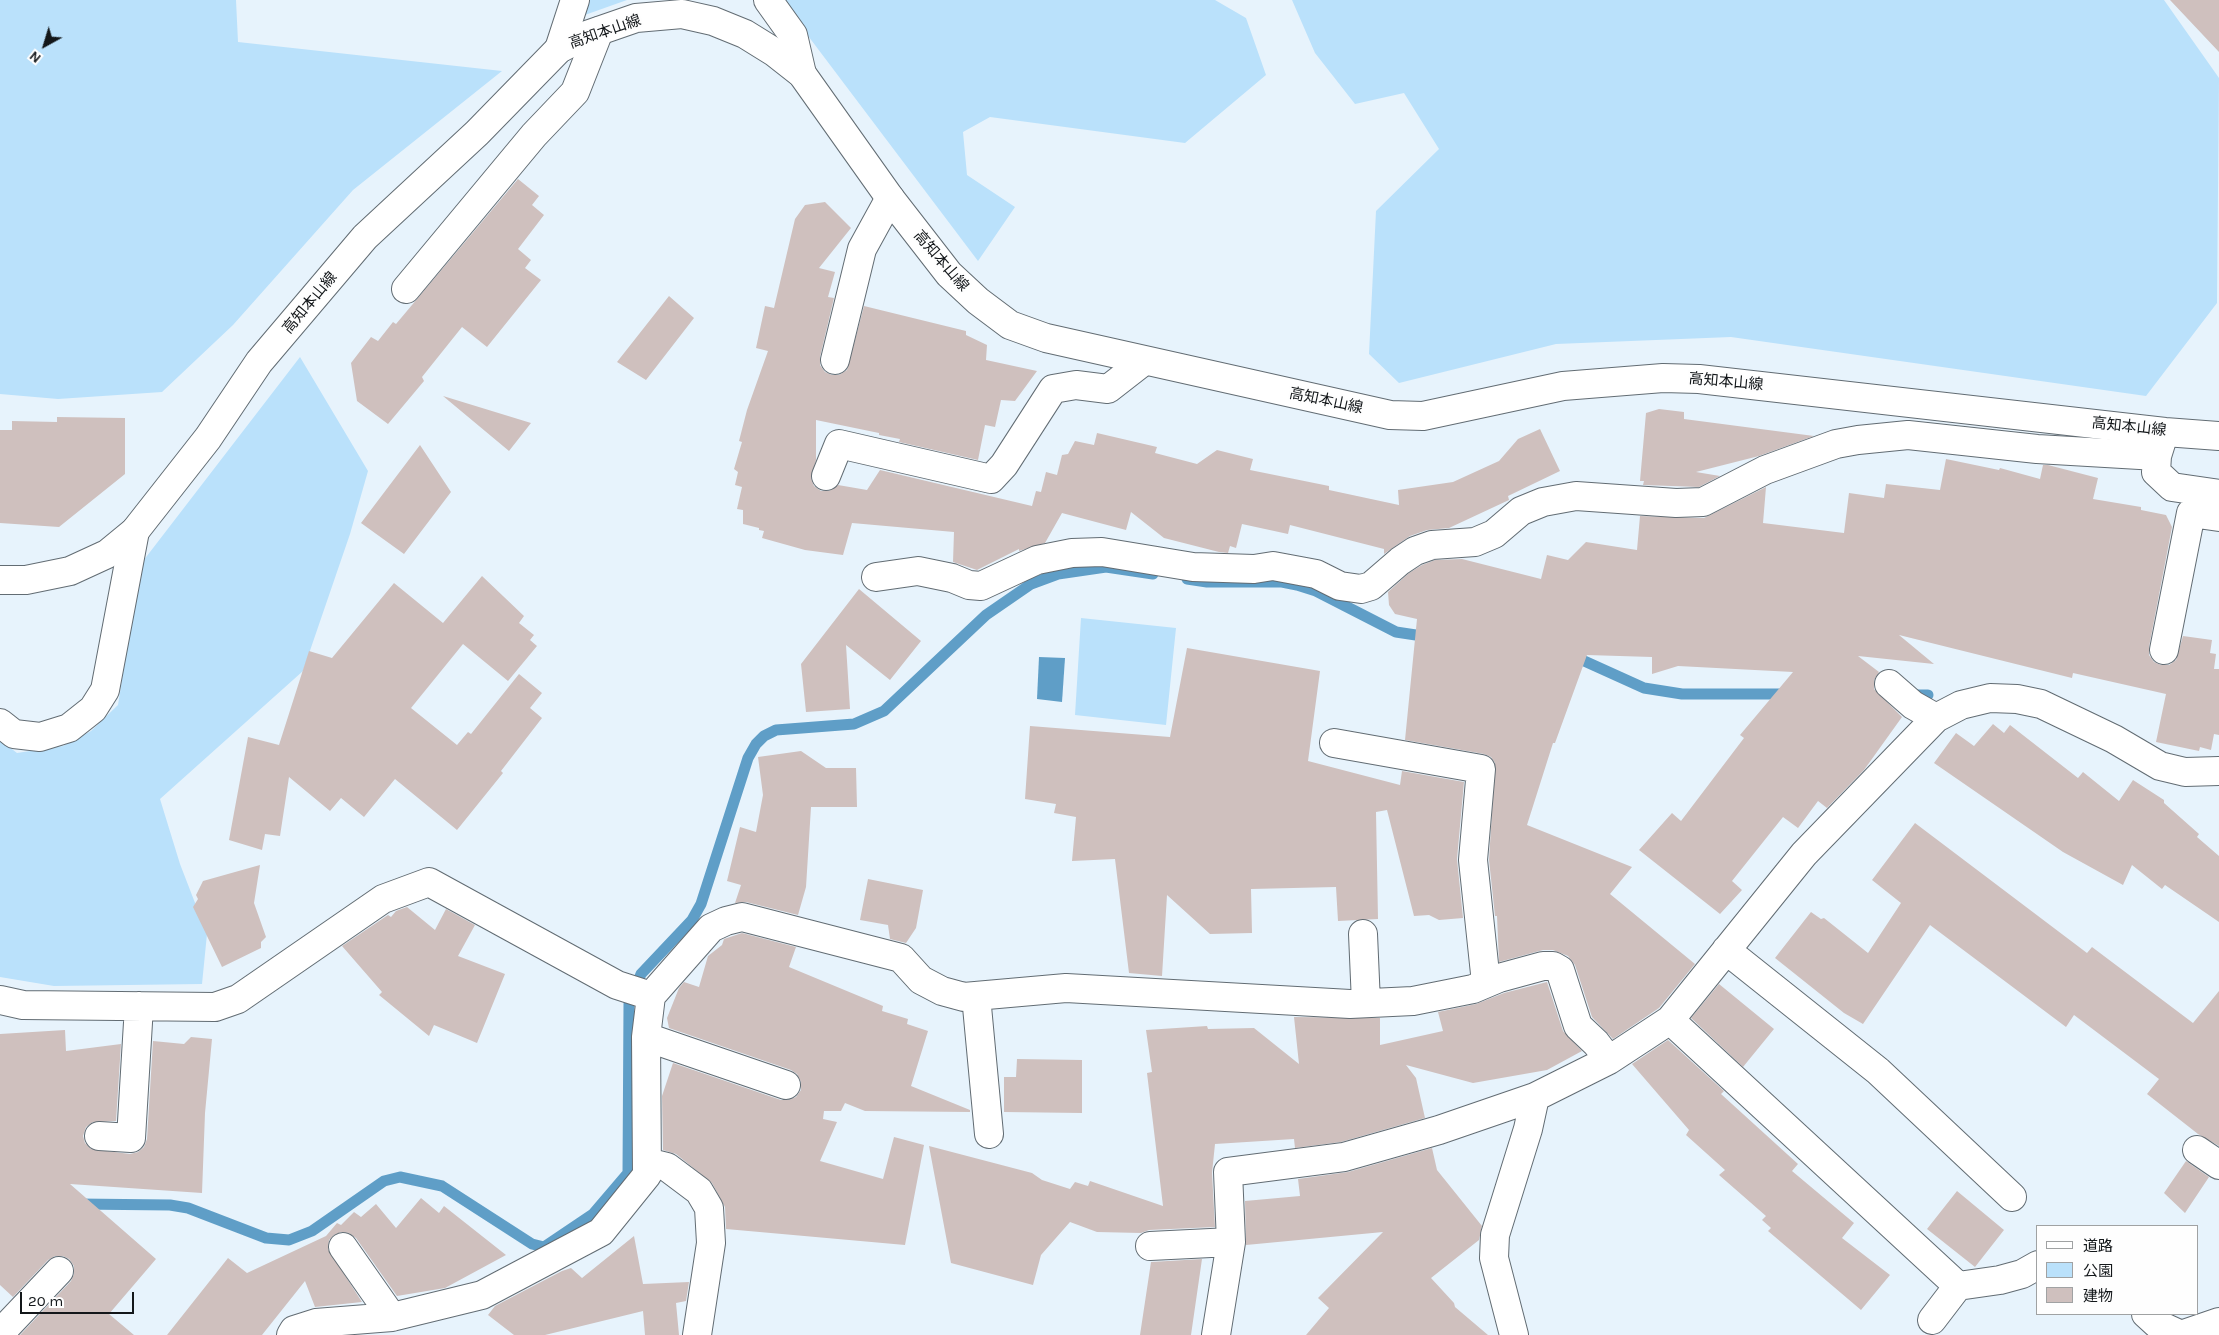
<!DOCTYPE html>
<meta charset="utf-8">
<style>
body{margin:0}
#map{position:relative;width:2219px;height:1335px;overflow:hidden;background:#e7f3fc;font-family:Karla,"Noto Sans JP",sans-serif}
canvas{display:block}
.legend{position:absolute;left:2036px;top:1225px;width:162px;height:90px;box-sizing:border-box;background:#fefefe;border:1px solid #a0a2a3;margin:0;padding:6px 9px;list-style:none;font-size:15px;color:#13171a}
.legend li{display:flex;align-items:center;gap:10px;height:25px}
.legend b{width:25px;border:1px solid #a0a2a3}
.north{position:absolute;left:20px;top:20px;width:50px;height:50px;-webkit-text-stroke:4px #fefefe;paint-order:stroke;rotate:219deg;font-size:14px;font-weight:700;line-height:20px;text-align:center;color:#13171a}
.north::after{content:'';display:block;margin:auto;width:18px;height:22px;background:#13171a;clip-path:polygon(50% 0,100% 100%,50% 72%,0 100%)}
.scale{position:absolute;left:20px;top:1292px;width:114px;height:22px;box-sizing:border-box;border:2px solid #13171a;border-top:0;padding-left:6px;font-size:15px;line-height:18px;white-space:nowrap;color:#13171a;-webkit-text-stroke:4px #fefefe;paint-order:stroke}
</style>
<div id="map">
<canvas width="2219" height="1335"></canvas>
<ul class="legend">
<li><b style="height:6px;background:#fff"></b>道路</li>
<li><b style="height:14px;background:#bae1fb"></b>公園</li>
<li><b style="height:14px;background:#cfc0be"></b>建物</li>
</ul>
<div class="north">N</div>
<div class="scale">20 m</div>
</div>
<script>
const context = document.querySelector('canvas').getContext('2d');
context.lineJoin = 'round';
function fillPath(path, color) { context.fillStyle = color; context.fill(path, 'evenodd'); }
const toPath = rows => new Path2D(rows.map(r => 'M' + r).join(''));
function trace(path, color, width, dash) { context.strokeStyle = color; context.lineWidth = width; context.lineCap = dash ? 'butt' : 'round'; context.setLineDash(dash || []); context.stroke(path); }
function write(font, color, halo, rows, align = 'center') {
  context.font = font + ' Karla,"Noto Sans JP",sans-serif'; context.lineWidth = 4.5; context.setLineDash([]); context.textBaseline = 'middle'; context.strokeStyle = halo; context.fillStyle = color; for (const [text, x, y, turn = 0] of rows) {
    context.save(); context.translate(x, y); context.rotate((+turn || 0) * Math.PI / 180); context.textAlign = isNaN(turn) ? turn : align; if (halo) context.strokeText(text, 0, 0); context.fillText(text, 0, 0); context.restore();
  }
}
fillPath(toPath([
 [0,0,236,0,238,42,502,71,353,190,233,325,162,392,58,399,0,394],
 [587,0,627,0,582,16],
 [781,0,1215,0,1246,18,1266,75,1185,143,990,117,963,132,967,175,1015,207,978,261],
 [1292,0,2164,0,2219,78,2217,303,2146,396,1731,337,1556,344,1399,383,1369,354,1376,211,1439,149,1404,93,1355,104,1315,53],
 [300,357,368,471,350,534,303,671,160,799,180,864,207,934,202,984,54,986,0,977,0,740,17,753,63,746,91,731,118,705,140,565],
 [1081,618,1176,628,1166,725,1075,715]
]), '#bae1fb');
fillPath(toPath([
 [1039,657,1065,658,1062,702,1037,699]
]), '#5f9ec7');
trace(toPath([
 [1187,579,1207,582,1282,582,1297,585,1316,591,1396,632,1429,637],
 [1571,655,1644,688,1682,694,1790,694],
 [1908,695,1928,695],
 [78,1204,170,1205,188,1208,266,1238,289,1240,312,1231,384,1181,400,1177,442,1186,532,1244,544,1247,593,1214,628,1173,629,1004,641,974,692,920,701,904,748,758,756,744,764,736,776,730,854,724,884,711,986,615,1031,584,1058,574,1106,567,1153,574]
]), '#5f9ec7', 11);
fillPath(toPath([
 [2170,0,2219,0,2219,52],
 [518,179,539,196,532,205,544,215,518,249,531,260,525,268,541,280,487,347,462,327,422,377,424,381,388,424,357,401,351,363,371,337,378,341,393,322,396,324],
 [825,202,851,228,819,268,835,272,828,297,834,298,820,357,820,365,825,372,832,375,839,375,847,370,864,306,966,331,966,335,987,345,986,360,1037,371,1015,401,1001,400,995,427,985,425,978,460,899,442,900,439,879,435,879,433,816,420,816,460,811,478,814,486,821,491,829,491,838,485,867,490,880,470,1032,506,1036,491,1041,492,1046,472,1057,475,1062,455,1068,454,1075,441,1094,445,1097,433,1157,447,1155,453,1197,464,1217,450,1253,459,1250,470,1329,486,1329,490,1399,505,1398,490,1453,482,1499,461,1518,439,1540,429,1560,471,1508,496,1509,500,1449,528,1427,530,1410,536,1384,554,1384,549,1290,525,1288,534,1242,524,1236,548,1230,546,1228,553,1219,552,1164,538,1131,512,1126,530,1062,513,1045,543,1019,551,1019,549,977,570,953,562,954,532,852,523,843,555,805,550,762,538,764,531,759,530,759,528,743,524,743,510,737,509,742,487,735,485,738,472,734,469,742,442,739,441,747,410,768,351,756,348,765,306,774,308,795,219,805,205],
 [669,296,694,318,646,380,617,362],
 [443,396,531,423,509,451],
 [1659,409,1684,412,1684,419,1814,436,1759,456,1696,472,1720,476,1699,487,1643,485,1644,481,1640,481,1646,413],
 [57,417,125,418,125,474,59,527,0,523,0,430,12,430,12,421,57,422],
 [420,445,451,492,404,554,361,523],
 [1946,459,1999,470,2000,468,2040,479,2043,465,2048,465,2098,478,2093,499,2141,507,2141,510,2166,515,2172,527,2149,647,2149,655,2154,662,2161,665,2169,665,2176,660,2183,636,2212,640,2210,653,2216,654,2214,669,2219,669,2219,735,2214,734,2211,750,2200,747,2199,751,2156,742,2166,694,2073,673,2072,678,1899,635,1934,664,1858,656,1879,672,1874,680,1874,689,1902,717,1864,770,1827,808,1818,801,1798,828,1783,817,1732,881,1742,890,1720,914,1639,850,1672,813,1681,821,1744,738,1740,735,1793,672,1678,666,1652,674,1652,657,1587,655,1555,743,1553,743,1527,825,1632,867,1610,894,1695,964,1659,1008,1613,1039,1592,1017,1575,965,1568,956,1553,950,1543,950,1499,962,1497,916,1495,916,1489,860,1495,763,1491,757,1484,754,1405,740,1417,619,1395,614,1389,605,1388,592,1409,573,1422,565,1435,560,1462,559,1541,579,1547,555,1568,560,1586,542,1637,550,1640,516,1704,518,1766,487,1763,523,1844,533,1849,493,1884,498,1886,484,1940,490],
 [482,576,524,616,519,623,534,635,530,640,537,646,508,681,463,644,411,708,457,745,468,732,471,734,519,674,542,693,530,708,542,718,501,771,503,773,457,830,395,779,364,817,341,798,330,811,289,777,280,836,265,834,262,850,229,840,248,737,279,745,309,651,332,658,394,583,443,623],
 [859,589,921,641,890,680,846,645,850,709,806,712,801,664],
 [1187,648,1320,671,1308,761,1400,785,1402,771,1464,782,1457,859,1463,918,1439,920,1429,915,1414,916,1387,810,1376,812,1378,919,1338,921,1336,887,1251,889,1252,933,1210,934,1167,895,1162,976,1129,973,1115,859,1072,861,1076,817,1054,813,1056,804,1025,799,1030,726,1170,737],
 [1993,724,2004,733,2010,725,2078,778,2083,772,2119,801,2133,780,2164,800,2164,803,2199,834,2197,837,2219,856,2219,922,2165,885,2162,889,2132,865,2123,885,2063,852,1934,763,1956,733,1974,746],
 [801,751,826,768,856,768,857,807,811,807,806,887,798,915,746,902,735,903,741,885,727,881,740,827,756,832,763,795,758,757],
 [1915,823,2087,953,2092,947,2193,1023,2219,991,2219,1146,2198,1134,2147,1094,2159,1079,2074,1015,2066,1027,1930,925,1863,1024,1844,1013,1775,958,1811,912,1821,919,1824,918,1868,953,1901,903,1872,880],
 [260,865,254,903,266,937,261,942,261,948,222,967,193,907,198,899,196,895,203,881],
 [868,879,923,890,916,928,906,943,890,939,888,925,860,920],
 [407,907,435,930,446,909,475,925,458,956,505,974,477,1043,434,1025,429,1036,379,995,382,992,342,946,388,915,391,917,396,911],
 [742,933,796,947,789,967,883,1006,882,1011,908,1019,907,1024,928,1031,911,1086,970,1110,970,1112,865,1111,845,1103,841,1111,824,1111,823,1119,837,1122,820,1161,883,1179,894,1137,924,1145,905,1245,726,1229,725,1207,712,1183,676,1154,663,1150,662,1096,673,1063,781,1100,789,1100,796,1097,801,1090,801,1082,797,1074,791,1070,669,1028,667,1018,679,988,684,982,699,987,708,956,722,945,724,939],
 [1547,982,1563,1031,1582,1051,1547,1070,1473,1083,1406,1065,1416,1078,1425,1118,1341,1142,1295,1148,1294,1139,1215,1144,1212,1173,1215,1227,1149,1230,1141,1233,1097,1232,1070,1222,1041,1255,1033,1285,951,1263,929,1146,1032,1173,1042,1180,1070,1189,1075,1182,1088,1186,1090,1181,1163,1206,1147,1073,1152,1072,1146,1030,1207,1026,1208,1029,1254,1028,1299,1064,1294,1017,1380,1018,1380,1045,1443,1031,1438,1012,1476,1004,1504,993],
 [1719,984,1774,1029,1743,1067,1691,1018],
 [65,1030,66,1051,121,1044,116,1121,93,1122,86,1127,83,1136,85,1143,91,1149,130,1154,138,1152,144,1147,147,1139,153,1041,184,1044,191,1037,212,1039,205,1113,202,1193,70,1184,156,1259,109,1314,134,1335,20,1335,71,1281,74,1274,74,1266,69,1259,63,1256,55,1256,48,1260,13,1297,0,1285,0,1034],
 [1668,1040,1724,1091,1721,1094,1798,1164,1792,1171,1854,1223,1842,1238,1890,1275,1861,1310,1768,1231,1771,1228,1762,1220,1766,1216,1719,1175,1725,1170,1686,1135,1689,1130,1632,1064],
 [1017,1059,1082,1060,1082,1113,1004,1112,1004,1077,1016,1077],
 [1432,1148,1437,1170,1482,1226,1479,1240,1431,1278,1454,1303,1455,1307,1488,1335,1306,1335,1329,1308,1318,1298,1383,1232,1246,1245,1245,1201,1300,1196,1298,1179,1348,1172],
 [2186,1161,2209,1177,2185,1213,2164,1193],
 [1957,1191,2004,1230,1975,1267,1927,1229],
 [421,1198,439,1213,444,1206,506,1255,445,1288,397,1296,356,1238,349,1233,341,1232,334,1235,329,1240,328,1249,362,1302,315,1307,305,1281,262,1335,167,1335,228,1258,247,1273,326,1236,337,1223,341,1225,354,1212,361,1217,376,1204,396,1228],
 [634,1236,643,1284,689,1282,686,1301,676,1303,679,1335,645,1335,643,1311,545,1335,514,1335,488,1315,495,1306,562,1271,571,1268,582,1278],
 [1202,1259,1191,1335,1140,1335,1151,1262]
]), '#cfc0be');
const minor = toPath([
 [768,0,793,35,802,74],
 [559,49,575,0],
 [406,289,534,135,575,92,599,31],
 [835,360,862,249,890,198],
 [2162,440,2157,456,2156,472,2172,487,2219,494],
 [826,476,839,444,991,479,1004,465,1053,389,1076,385,1108,389,1144,361],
 [876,577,918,571,952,578,969,585,981,586,1037,560,1072,553,1102,552,1193,567,1254,569,1273,566,1316,574,1340,586,1361,589,1371,586,1400,561,1415,551,1432,545,1475,542,1494,534,1521,511,1543,502,1576,496,1676,503,1703,502,1765,470,1836,444,1858,440,1908,435,2037,449,2157,456],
 [2164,650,2191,513,2219,517],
 [1889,684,1913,705,1936,718],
 [0,723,14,734,40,737,69,728,93,709,105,690,135,531],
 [1334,743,1481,769,1473,860,1486,983],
 [1363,934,1366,1003],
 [1726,950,1878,1071,2012,1197],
 [976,996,989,1134],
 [0,1000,23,1005,215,1007,238,999,383,899,429,882,617,985,651,996],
 [1670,1020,1958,1286,1932,1320],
 [646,1037,786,1085],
 [99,1136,131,1138,139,1006],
 [2197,1150,2219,1165],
 [647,1162,667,1167,699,1191,709,1208,711,1243,697,1335],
 [1150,1246,1231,1242],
 [343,1247,392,1317],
 [1958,1286,2000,1280,2022,1274,2038,1265],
 [2146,1314,2157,1324,2181,1335,2219,1322],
 [8,1325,59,1271],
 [291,1335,294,1330,316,1323,392,1317,482,1295,601,1232,647,1175,646,1037,651,996,711,928,726,921,742,917,901,958,921,980,942,991,964,997,1066,988,1350,1004,1413,1001,1473,989,1499,978,1543,966,1553,966,1560,970,1578,1026,1596,1043,1609,1060,1670,1020,1804,854,1936,718,1961,705,1990,698,2017,699,2041,704,2114,739,2160,766,2185,772,2219,771],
 [1216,1335,1231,1242,1228,1172,1344,1157,1439,1130,1535,1097,1609,1060],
 [1514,1335,1494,1258,1495,1235,1528,1129,1535,1097]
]);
const major = toPath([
 [0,580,26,580,70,571,107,554,135,531,208,438,259,362,365,237,477,133,559,49,584,36,636,18,682,14,713,21,745,34,774,52,802,74,890,198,949,274,978,301,1010,325,1046,338,1390,415,1423,416,1563,386,1663,378,1699,379,2165,432,2219,436]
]);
trace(minor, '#626c73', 30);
trace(major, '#626c73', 30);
trace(minor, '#fff', 28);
trace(major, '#fff', 28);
write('15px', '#13171a', '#fefefe', [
 ["高知本山線",605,32,-19],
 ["高知本山線",941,261,49],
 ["高知本山線",310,303,-50],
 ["高知本山線",1726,382,5],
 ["高知本山線",1326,401,12],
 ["高知本山線",2129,427,6]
]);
</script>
